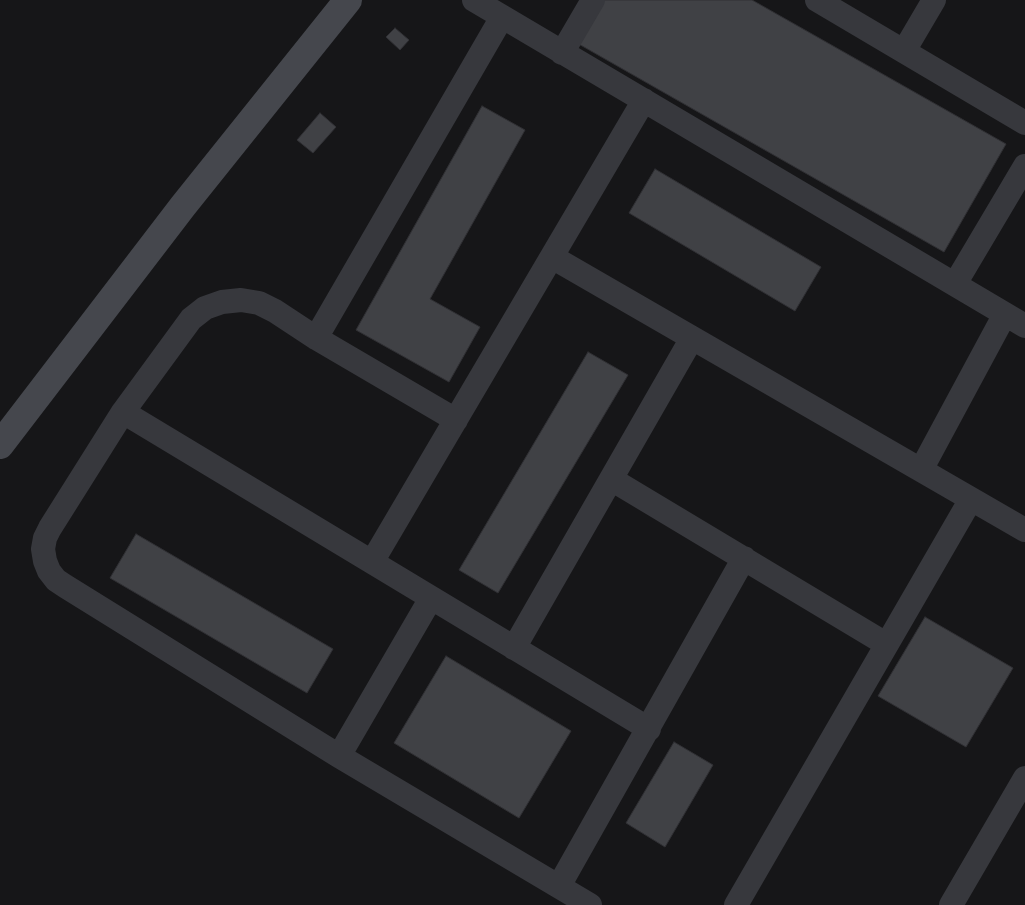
<!DOCTYPE html>
<style>
body{margin:0}
canvas{display:block;background:#161618}
</style>
<canvas width="1025" height="905"></canvas>
<script>
const context = document.querySelector('canvas').getContext('2d');
context.lineJoin = 'round';
function fillPath(path, color) { context.fillStyle = color; context.fill(path, 'evenodd'); }
const toPath = rows => new Path2D(rows.map(r => 'M' + r).join(''));
function trace(path, color, width, dash) { context.strokeStyle = color; context.lineWidth = width; context.lineCap = dash ? 'butt' : 'round'; context.setLineDash(dash || []); context.stroke(path); }
const building = toPath([
 [601,0,752,0,1006,144,944,252,577,43,601,0],
 [395,28,409,40,400,50,386,37,395,28],
 [482,106,525,130,430,299,480,327,449,382,356,330,482,106],
 [320,113,336,127,313,153,297,140,320,113],
 [655,169,821,267,795,311,629,213,655,169],
 [588,352,628,375,498,593,459,570,588,352],
 [136,534,333,649,307,693,110,578,136,534],
 [925,617,1013,668,966,747,878,696,925,617],
 [446,656,571,731,519,818,394,743,446,656],
 [674,742,713,765,665,847,626,823,674,742]
]);
fillPath(building, '#404145');
trace(building, '#303034', 1);
trace(toPath([
 [474,0,1025,326],
 [817,0,1025,123],
 [904,51,934,0],
 [562,53,593,0],
 [552,257,1025,530],
 [955,284,1025,166],
 [316,338,502,17],
 [123,412,649,729],
 [456,420,316,338,275,311,259,303,241,300,222,302,205,308,191,319,123,412,50,528,45,538,43,549,45,561,49,571,56,580,65,586,339,756,590,905],
 [921,470,1005,314],
 [611,479,886,644],
 [372,562,644,100],
 [514,648,692,338],
 [339,756,431,598],
 [559,886,744,558],
 [736,905,971,499],
 [951,905,1025,778]
]), '#37383d', 24);
trace(toPath([
 [0,445,183,206,348,0]
]), '#45474d', 28);
</script>
